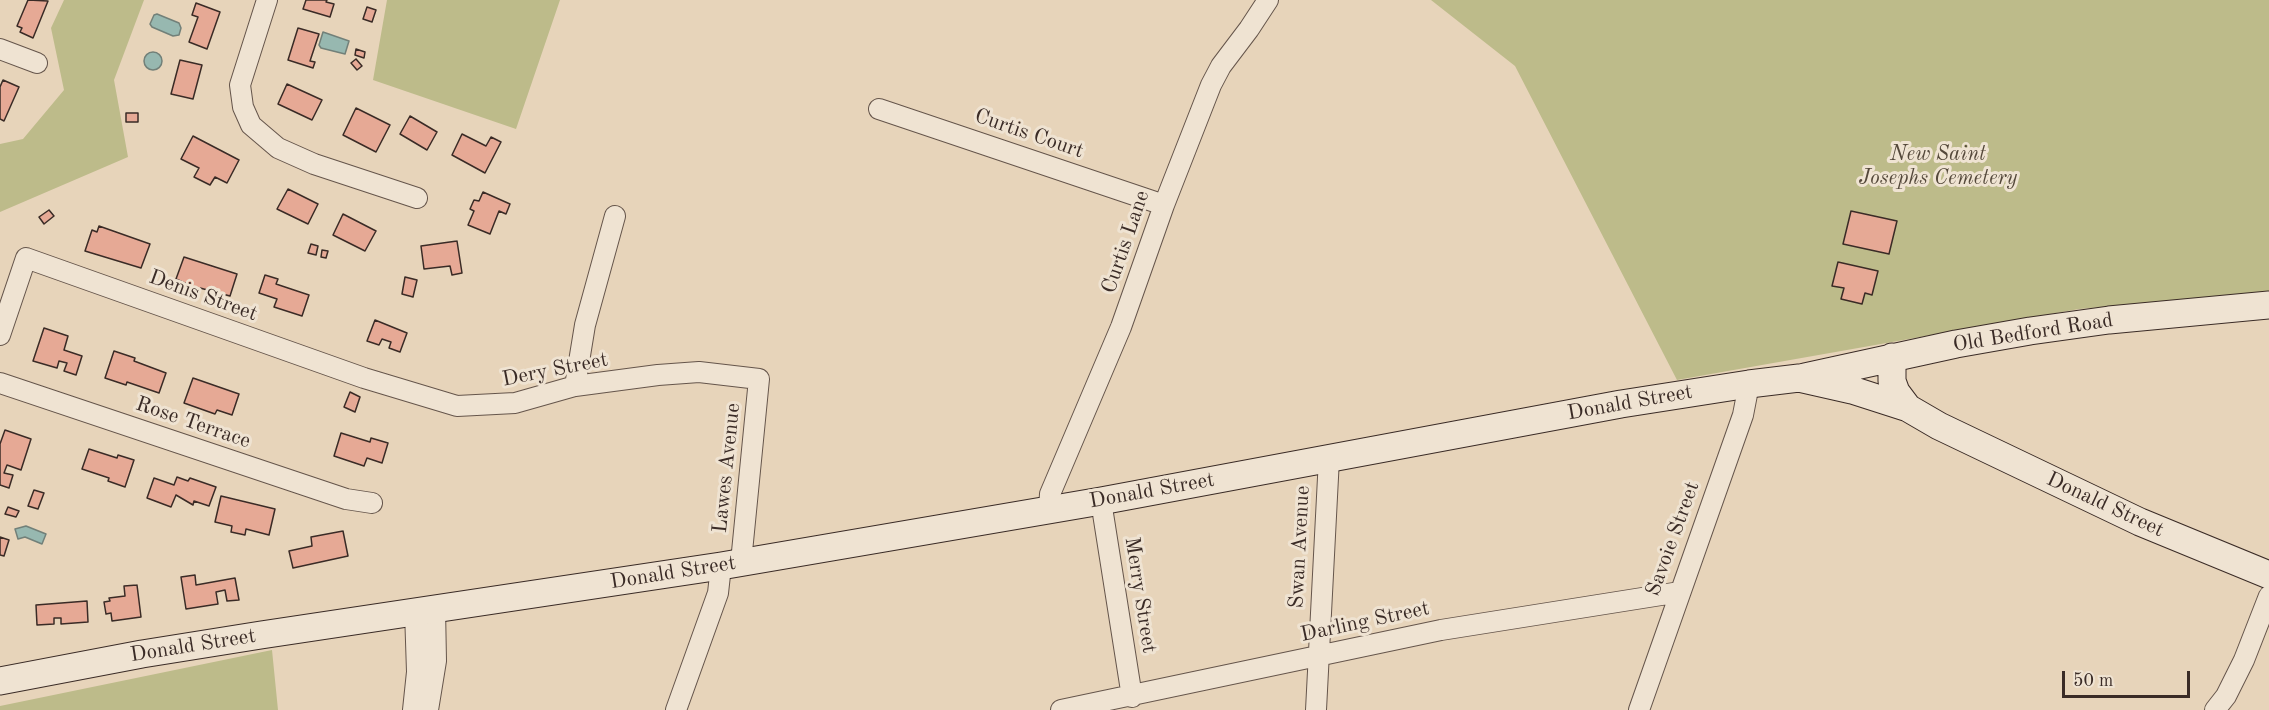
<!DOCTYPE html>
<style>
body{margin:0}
#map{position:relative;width:2269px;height:710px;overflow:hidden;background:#e7d4ba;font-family:"Old Standard TT",serif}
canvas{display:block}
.scale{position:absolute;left:2062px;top:671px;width:128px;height:27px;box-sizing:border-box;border:3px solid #3a2b26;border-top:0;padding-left:8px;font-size:18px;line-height:21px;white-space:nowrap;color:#3a2b26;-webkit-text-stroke:4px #efe3d2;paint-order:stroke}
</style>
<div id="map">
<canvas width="2269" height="710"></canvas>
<div class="scale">50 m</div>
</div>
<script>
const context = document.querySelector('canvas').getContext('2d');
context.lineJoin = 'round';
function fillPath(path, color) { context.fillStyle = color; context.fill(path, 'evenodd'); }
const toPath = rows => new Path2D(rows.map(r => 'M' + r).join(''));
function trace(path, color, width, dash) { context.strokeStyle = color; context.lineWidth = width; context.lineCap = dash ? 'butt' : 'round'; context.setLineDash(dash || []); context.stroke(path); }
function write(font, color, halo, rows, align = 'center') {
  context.font = font + ' "Old Standard TT",serif'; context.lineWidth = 6; context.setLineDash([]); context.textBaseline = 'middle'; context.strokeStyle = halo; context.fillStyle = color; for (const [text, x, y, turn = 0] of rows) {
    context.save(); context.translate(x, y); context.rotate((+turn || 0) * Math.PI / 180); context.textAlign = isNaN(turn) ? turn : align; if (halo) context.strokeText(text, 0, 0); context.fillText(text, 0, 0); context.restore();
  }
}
fillPath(toPath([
 [64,0,144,0,114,80,128,157,0,212,0,144,23,139,64,90,51,28],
 [387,0,560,0,516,129,373,80],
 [1431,0,2269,0,2269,293,2079,309,1677,380,1515,66],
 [272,650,278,710,0,710,0,706]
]), '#bdbb8a');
const water = toPath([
 [157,14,179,23,181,28,179,35,173,36,152,27,150,24,154,15,157,14],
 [323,32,349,41,345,54,321,48,319,45,323,32],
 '144 61a9 9 0 1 1 18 0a9 9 0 1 1-18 0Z',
 [26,526,46,534,42,544,25,537,18,539,15,529,26,526]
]);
fillPath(water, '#97b8b0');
trace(water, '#728079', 1.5);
const building = toPath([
 [28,0,48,1,33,38,20,32,22,28,17,26,28,0],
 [306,0,327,0,326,2,334,4,330,17,303,9,306,0],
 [196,3,220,12,207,49,189,42,198,17,192,15,196,3],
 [367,7,376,10,372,22,363,19,367,7],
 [298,28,319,34,310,61,315,62,313,68,288,60,298,28],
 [356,49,365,52,364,58,355,55,356,49],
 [356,59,362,66,357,70,351,63,356,59],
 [180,60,202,65,193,99,171,94,180,60],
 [3,80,19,87,4,121,0,119,0,87,3,80],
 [287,84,322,100,312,120,278,104,287,84],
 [356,108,390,125,376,152,343,135,356,108],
 [126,113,138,113,138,122,126,122,126,113],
 [410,116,437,132,427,150,400,134,410,116],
 [462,134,486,146,491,137,501,142,485,173,452,155,462,134],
 [193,136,239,160,227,183,215,177,210,185,194,177,199,168,181,159,193,136],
 [288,189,318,204,308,224,277,209,288,189],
 [483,192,510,204,506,214,499,211,490,234,468,225,474,211,470,209,474,200,479,201,483,192],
 [49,210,54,216,44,224,39,217,49,210],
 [1851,211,1897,221,1889,254,1843,244,1851,211],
 [343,214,376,231,365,251,333,235,343,214],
 [99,226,150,244,141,268,85,251,92,230,97,232,99,226],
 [457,241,462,273,452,275,450,266,424,269,421,246,457,241],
 [311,244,318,246,316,255,308,253,311,244],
 [322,250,328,251,326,258,321,257,322,250],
 [184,257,237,274,230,296,200,288,200,290,176,279,184,257],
 [1838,262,1878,271,1872,295,1865,293,1862,304,1841,299,1844,288,1832,286,1838,262],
 [265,275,278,279,276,284,309,295,302,316,274,307,277,299,259,293,265,275],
 [405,277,417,280,413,297,402,294,405,277],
 [375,320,407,333,400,352,389,348,391,342,382,339,379,345,367,341,375,320],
 [44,328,68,336,64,350,82,356,76,375,64,371,67,363,59,361,57,368,33,361,44,328],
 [114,351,135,358,134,361,166,373,159,393,127,382,126,385,105,378,114,351],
 [193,378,239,394,232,415,217,410,215,414,184,403,193,378],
 [350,392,360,397,355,412,344,407,350,392],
 [5,430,31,439,21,470,7,465,4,473,13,475,9,488,0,485,0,444,5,430],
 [341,433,370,442,371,438,388,443,382,463,367,458,364,466,334,456,341,433],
 [89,449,117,458,118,455,134,460,125,487,108,481,109,478,82,469,89,449],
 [177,477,188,481,190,478,216,487,209,506,194,501,193,505,176,495,171,507,147,498,154,478,174,485,177,477],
 [34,490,44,493,38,509,28,506,34,490],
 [221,496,275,509,269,535,246,529,245,535,231,532,232,526,215,522,221,496],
 [8,507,19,511,16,517,5,514,8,507],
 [343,531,348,556,293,568,289,551,312,546,311,537,343,531],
 [0,537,9,540,4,556,0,555,0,537],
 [195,575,196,585,235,578,239,600,227,601,225,590,216,592,218,604,186,609,181,577,195,575],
 [137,585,141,617,112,621,111,613,106,614,104,602,110,601,109,598,125,596,124,586,137,585],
 [87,601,88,622,61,624,61,618,54,618,54,624,37,625,36,605,87,601]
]);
fillPath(building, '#e6a995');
trace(building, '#3a2b26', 1.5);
const street = toPath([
 [267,0,240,85,243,107,251,125,278,148,314,164,417,198],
 [0,49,37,63],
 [879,109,1164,205],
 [0,335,26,258,364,378,457,406,515,403,575,386,658,375,699,372,759,379,741,562],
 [0,383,346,499,372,503],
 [575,386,585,325,615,216],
 [1101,501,1132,697],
 [1049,509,1050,494,1121,327,1164,205,1211,85,1221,66,1249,29,1268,0],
 [413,710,417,672,415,611],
 [428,710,436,661,435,608],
 [676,710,718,593,721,566],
 [1061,710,1441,630,1680,592],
 [1316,710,1329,458],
 [1639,710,1743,415,1749,384],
 [2215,710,2226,696,2244,660,2269,596]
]);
const secondary = toPath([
 [1892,357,1892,381,1896,392,1908,408],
 [1805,377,1956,344,2030,331,2109,320,2269,305],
 [0,681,142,654,261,635,721,566,1101,501,1621,404,1749,384,1799,378,1852,390,1908,408,1939,426,2140,522,2269,575]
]);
trace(street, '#65554b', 22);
trace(secondary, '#3a2b26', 29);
trace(street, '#efe3d2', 20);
trace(secondary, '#efe3d2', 27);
write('21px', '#3a2b26', '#efe3d2', [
 ["Curtis Court",1029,134,19],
 ["Curtis Lane",1126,242,-71],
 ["Denis Street",203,296,20],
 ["Old Bedford Road",2033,333,-9],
 ["Dery Street",555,370,-11],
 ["Donald Street",1630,403,-10],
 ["Rose Terrace",193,423,19],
 ["Lawes Avenue",727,468,-84],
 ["Donald Street",1152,491,-10],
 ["Donald Street",2105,505,25],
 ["Savoie Street",1673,539,-70],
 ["Swan Avenue",1300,547,-87],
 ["Donald Street",673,573,-9],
 ["Merry Street",1140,595,81],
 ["Darling Street",1365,622,-12],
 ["Donald Street",193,646,-9]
]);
write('italic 21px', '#54483a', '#efe3d2', [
 ["New Saint",1938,154],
 ["Josephs Cemetery",1938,178]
]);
</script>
